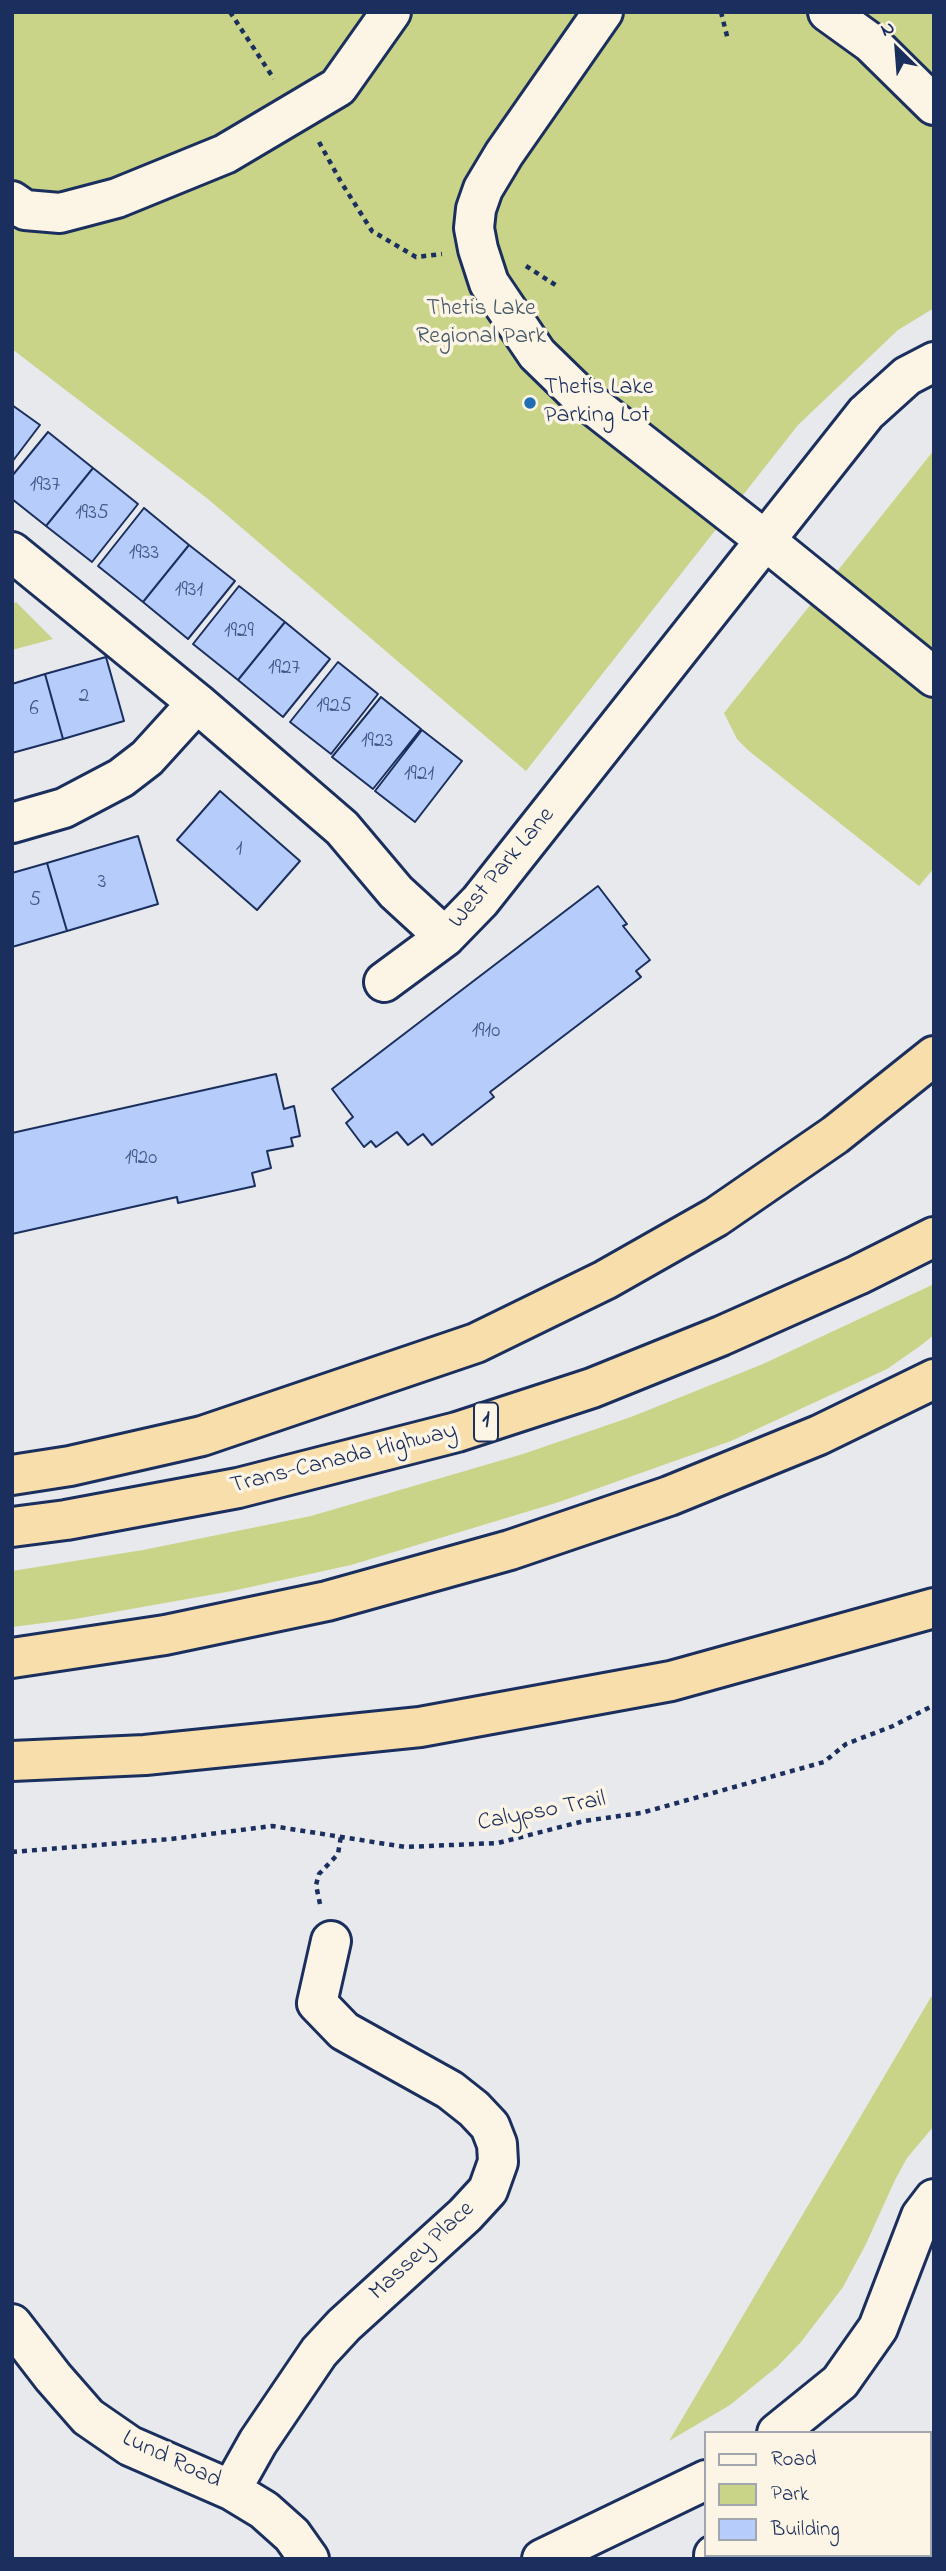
<!DOCTYPE html>
<style>
body{margin:0}
#map{position:relative;width:946px;height:2571px;overflow:hidden;background:#e7e9ec;font-family:"Indie Flower",sans-serif}
canvas{display:block}
.frame{position:absolute;inset:0;border:14px solid #1b2f5e;pointer-events:none}
.legend{position:absolute;left:704px;top:2431px;width:228px;height:126px;box-sizing:border-box;background:#fcf5e5;border:2px solid #a2a6af;margin:0;padding:9px 12px;list-style:none;font-size:21px;color:#1b2f5e}
.legend li{display:flex;align-items:center;gap:14px;height:35px}
.legend b{width:35px;border:2px solid #a2a6af}
.north{position:absolute;left:862px;top:14px;width:70px;height:70px;-webkit-text-stroke:5px #fcf5e5;paint-order:stroke;rotate:335deg;font-size:19px;font-weight:700;line-height:28px;text-align:center;color:#1b2f5e}
.north::after{content:'';display:block;margin:auto;width:24px;height:32px;background:#1b2f5e;clip-path:polygon(50% 0,100% 100%,50% 72%,0 100%)}
</style>
<div id="map">
<canvas width="946" height="2571"></canvas>
<div class="frame"></div>
<ul class="legend">
<li><b style="height:9px;background:#fcf5e5"></b>Road</li>
<li><b style="height:19px;background:#c9d488"></b>Park</li>
<li><b style="height:19px;background:#b6ccfb"></b>Building</li>
</ul>
<div class="north">N</div>
</div>
<script>
const context = document.querySelector('canvas').getContext('2d');
context.lineJoin = 'round';
function fillPath(path, color) { context.fillStyle = color; context.fill(path, 'evenodd'); }
const toPath = rows => new Path2D(rows.map(r => 'M' + r).join(''));
function trace(path, color, width, dash) { context.strokeStyle = color; context.lineWidth = width; context.lineCap = dash ? 'butt' : 'round'; context.setLineDash(dash || []); context.stroke(path); }
function write(font, color, halo, rows, align = 'center') {
  context.font = font + ' "Indie Flower",sans-serif'; context.lineWidth = 7; context.setLineDash([]); context.textBaseline = 'middle'; context.strokeStyle = halo; context.fillStyle = color; for (const [text, x, y, turn = 0] of rows) {
    context.save(); context.translate(x, y); context.rotate((+turn || 0) * Math.PI / 180); context.textAlign = isNaN(turn) ? turn : align; if (halo) context.strokeText(text, 0, 0); context.fillText(text, 0, 0); context.restore();
  }
}
fillPath(toPath([
 [12,12,934,12,934,308,898,330,798,425,526,771,208,499,12,349],
 [934,450,934,868,919,886,749,751,737,739,724,713],
 [16,602,53,639,12,650,12,605],
 [934,1284,934,1335,920,1346,887,1369,731,1441,559,1502,351,1565,232,1591,75,1619,12,1627,12,1571,143,1550,311,1516,523,1454,631,1417,763,1364],
 [934,1992,934,2126,907,2158,895,2180,866,2244,843,2287,801,2342,778,2366,730,2405,669,2441]
]), '#c9d488');
const building = toPath([
 [12,405,40,425,12,462,12,405],
 [48,432,93,468,46,526,12,499,12,476,48,432],
 [93,468,138,504,92,562,46,526,93,468],
 [144,508,189,545,143,602,98,566,144,508],
 [189,545,235,581,188,639,143,602,189,545],
 [239,586,285,622,238,680,193,644,239,586],
 [285,622,330,659,283,717,238,680,285,622],
 [106,657,124,721,63,739,45,674,106,657],
 [338,662,378,694,331,754,290,722,338,662],
 [45,674,63,739,12,753,12,684,45,674],
 [381,697,421,729,373,789,332,757,381,697],
 [422,730,462,761,415,822,375,791,422,730],
 [220,791,300,861,257,910,177,840,220,791],
 [138,836,158,904,67,931,47,863,138,836],
 [47,863,67,931,12,947,12,873,47,863],
 [598,886,627,924,623,926,650,960,636,971,641,977,490,1092,494,1097,432,1145,423,1134,408,1145,397,1132,376,1147,371,1141,364,1147,346,1123,353,1117,332,1089,598,886],
 [276,1074,284,1109,294,1106,300,1136,291,1138,293,1146,267,1151,271,1168,252,1173,255,1186,178,1203,177,1197,12,1234,12,1133,276,1074]
]);
fillPath(building, '#b6ccfb');
trace(building, '#1b2f5e', 2);
const minor = toPath([
 [603,12,504,154,483,189,476,209,474,228,478,249,489,283,537,354,576,392,766,541,934,677],
 [828,12,871,43,934,105],
 [12,201,25,210,60,213,117,198,225,154,338,87,391,12],
 [12,552,197,703,342,828,396,892,445,937],
 [12,823,64,808,121,778,147,758,197,703],
 [384,982,445,937,480,901,866,413,907,376,934,362],
 [12,2324,53,2377,88,2417,130,2446,231,2490,264,2510,292,2535,309,2559],
 [777,2433,840,2382,878,2328,921,2216,934,2199],
 [231,2490,258,2442,319,2352,344,2325,465,2215,488,2190,498,2162,497,2144,490,2126,474,2109,450,2090,344,2031,317,2003,331,1941],
 [542,2559,706,2480],
 [714,2559,714,2555]
]);
const highway = toPath([
 [12,1475,70,1466,202,1436,476,1343,605,1280,716,1217,835,1135,934,1056],
 [12,1527,66,1520,238,1488,457,1432,592,1388,721,1336,858,1275,934,1237],
 [12,1658,165,1635,327,1601,510,1550,669,1496,819,1435,934,1379],
 [12,1761,145,1755,420,1727,671,1681,934,1608]
]);
trace(minor, '#1b2f5e', 44);
trace(highway, '#1b2f5e', 44);
trace(toPath([
 [230,12,274,79],
 [721,12,728,40],
 [319,142,341,182,372,231,416,257,442,254],
 [526,266,557,286],
 [12,1852,171,1839,272,1826,405,1847,498,1843,584,1821,641,1813,824,1762,846,1744,893,1726,934,1705],
 [320,1904,316,1885,319,1874,338,1854,341,1836]
]), '#1b2f5e', 4.5, [5, 5]);
trace(minor, '#fcf5e5', 38);
trace(highway, '#f8deab', 38);
for (const [x, y, r, color] of [
 [530,403,7,"#1f6fb2"]
]) { const dot = new Path2D(); dot.arc(x, y, r, 0, 2 * Math.PI); context.fillStyle = color; context.fill(dot); trace(dot, '#fcf5e5', 2.5); }
write('21px', '#425685', null, [
 ["1937",45,487],
 ["1935",92,515],
 ["1933",144,555],
 ["1931",189,592],
 ["1929",239,633],
 ["1927",284,670],
 ["2",84,698],
 ["1925",334,708],
 ["6",34,711],
 ["1923",377,743],
 ["1921",419,776],
 ["1",239,851],
 ["3",102,884],
 ["5",35,902],
 ["1910",486,1033],
 ["1920",141,1160]
]);
for (const [x, y, w] of [
 [486,1422,24]
]) { const box = new Path2D(); box.roundRect(x - w / 2, y - 19.5, w, 39, 5); context.fillStyle = '#fcf5e5'; context.fill(box); trace(box, '#1b2f5e', 2); }
write('bold 23px', '#1b2f5e', null, [
 ["1",486,1422]
]);
write('24px', '#465868', '#fcf5e5', [
 ["Thetis Lake",481,310],
 ["Regional Park",481,338]
]);
write('24px', '#1b2f5e', '#fcf5e5', [
 ["Thetis Lake",544,389],
 ["Parking Lot",544,417]
], 'left');
write('24px', '#1b2f5e', '#fcf5e5', [
 ["West Park Lane",503,869,-50],
 ["Trans-Canada Highway",344,1460,-14],
 ["Calypso Trail",542,1813,-11],
 ["Massey Place",423,2252,-43],
 ["Lund Road",171,2461,25]
]);
</script>
